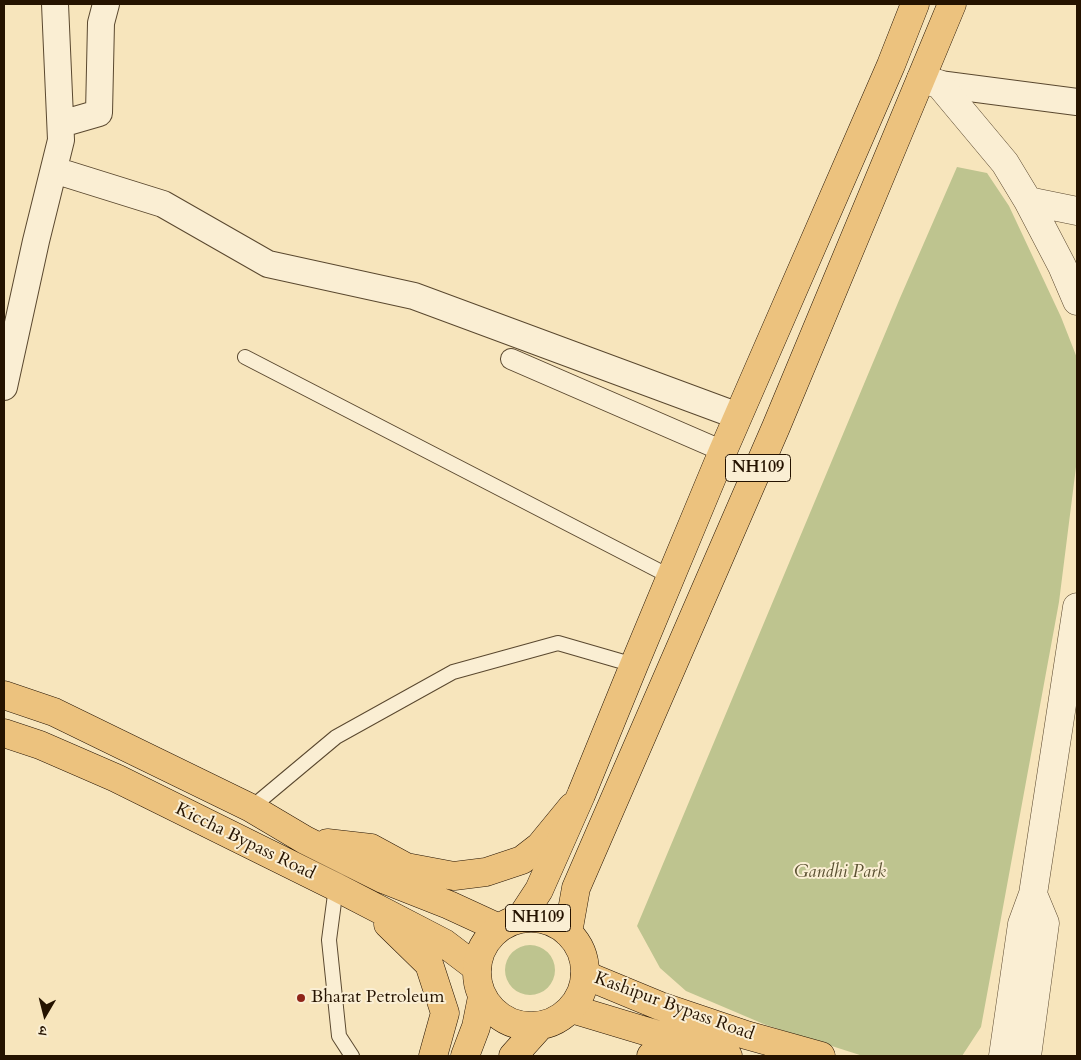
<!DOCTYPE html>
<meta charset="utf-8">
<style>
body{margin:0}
#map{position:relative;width:1081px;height:1060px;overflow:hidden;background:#f7e5bc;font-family:Cardo,"Noto Serif Devanagari",serif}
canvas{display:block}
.frame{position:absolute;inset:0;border:5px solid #251300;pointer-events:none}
.north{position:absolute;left:20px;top:990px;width:50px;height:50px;-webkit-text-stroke:4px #faeed3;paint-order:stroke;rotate:188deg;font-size:14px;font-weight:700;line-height:20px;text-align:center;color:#251300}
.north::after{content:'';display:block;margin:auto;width:18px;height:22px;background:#251300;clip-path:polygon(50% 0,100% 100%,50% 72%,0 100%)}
</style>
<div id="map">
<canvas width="1081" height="1060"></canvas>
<div class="frame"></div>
<div class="north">उ</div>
</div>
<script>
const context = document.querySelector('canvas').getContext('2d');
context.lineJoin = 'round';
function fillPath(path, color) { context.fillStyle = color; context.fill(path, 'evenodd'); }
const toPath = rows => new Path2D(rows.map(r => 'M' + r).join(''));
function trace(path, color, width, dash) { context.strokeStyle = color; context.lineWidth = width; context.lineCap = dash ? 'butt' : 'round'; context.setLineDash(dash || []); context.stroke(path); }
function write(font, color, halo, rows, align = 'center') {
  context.font = font + ' Cardo,serif'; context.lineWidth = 4; context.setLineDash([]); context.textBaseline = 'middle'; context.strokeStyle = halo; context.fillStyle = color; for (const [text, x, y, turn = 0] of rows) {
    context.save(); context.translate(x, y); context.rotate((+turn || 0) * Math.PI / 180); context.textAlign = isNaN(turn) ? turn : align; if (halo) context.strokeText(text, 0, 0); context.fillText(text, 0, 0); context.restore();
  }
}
fillPath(toPath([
 [957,167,987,173,1009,206,1061,317,1077,358,1077,459,1059,602,981,1027,962,1056,863,1056,766,1025,686,991,660,968,637,926,900,298],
 '505 970a25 25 0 1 1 50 0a25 25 0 1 1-50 0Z'
]), '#bec48f');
const service = toPath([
 [245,357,671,577],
 [251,808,336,737,453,672,558,643,634,665],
 [336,887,329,940,339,1036,352,1056]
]);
const pedestrian = toPath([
 [511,359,723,451]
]);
const minor = toPath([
 [939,84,1077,102],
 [61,124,99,113,101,23,106,4],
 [54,170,163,204,268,264,414,296,738,416],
 [4,387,36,241,61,140,55,4]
]);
const tertiary = toPath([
 [921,79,939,84,1005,163,1028,201,1062,266,1077,301],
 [1028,201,1077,211],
 [1003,1056,1022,924,1033,894,1077,607],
 [1027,1056,1045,923,1033,894]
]);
const primary = toPath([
 [4,695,54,712,251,808,305,840,383,879,449,905,499,928],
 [4,733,40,745,116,778,336,887,444,943,477,968],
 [327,843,371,848,406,867,454,876,486,872,522,860,540,846,572,807],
 [388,924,429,964,445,1013,433,1056],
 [585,975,660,1006,746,1035,821,1056],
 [572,1009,728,1056],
 [651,1056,693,1047]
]);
const trunk = toPath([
 '477 972a54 54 0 1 1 108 0a54 54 0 1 1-108 0Z',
 [520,919,539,890,581,795,634,665,723,451,891,65,915,4],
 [568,933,576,888,776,427,952,4],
 [465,1056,476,1027,482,997],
 [513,1056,540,1026]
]);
trace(service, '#5a482f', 16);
trace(pedestrian, '#5a482f', 22);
trace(minor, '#5a482f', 28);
trace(tertiary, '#5a482f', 29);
trace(primary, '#251300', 29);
trace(trunk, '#251300', 29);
trace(service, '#faeed3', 14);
trace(pedestrian, '#faeed3', 20);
trace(minor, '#faeed3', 26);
trace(tertiary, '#faeed3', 28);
trace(primary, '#ecc27e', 28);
trace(trunk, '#ecc27e', 28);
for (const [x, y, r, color] of [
 [301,998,5,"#8f2418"]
]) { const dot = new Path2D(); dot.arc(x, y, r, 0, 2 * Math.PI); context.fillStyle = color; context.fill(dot); trace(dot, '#faeed3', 2); }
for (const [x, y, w] of [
 [758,468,65],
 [538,918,65]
]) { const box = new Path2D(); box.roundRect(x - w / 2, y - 13.5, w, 27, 4); context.fillStyle = '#faeed3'; context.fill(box); trace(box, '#251300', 1); }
write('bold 16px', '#251300', null, [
 ["NH109",758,468],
 ["NH109",538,918]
]);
write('18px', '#251300', '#faeed3', [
 ["Kiccha Bypass Road",245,842,26],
 ["Kashipur Bypass Road",674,1007,20]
]);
write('italic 18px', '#5b5132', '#faeed3', [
 ["Gandhi Park",840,873]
]);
write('18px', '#251300', '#faeed3', [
 ["Bharat Petroleum",311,998]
], 'left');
</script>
